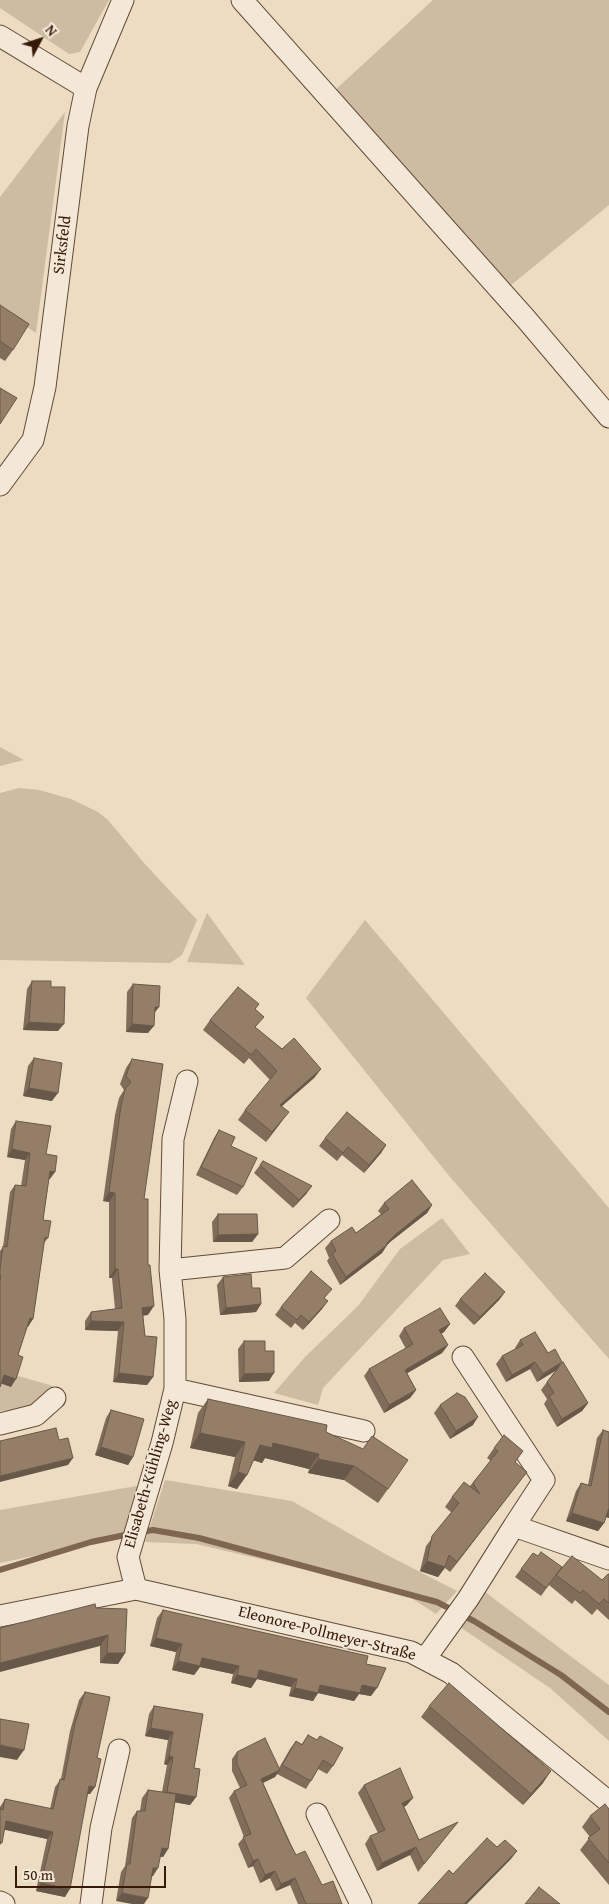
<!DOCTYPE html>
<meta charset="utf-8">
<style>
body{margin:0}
#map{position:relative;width:609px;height:1904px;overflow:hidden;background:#ecdcc2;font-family:"Gentium Book Plus",serif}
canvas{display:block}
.north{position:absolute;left:15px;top:15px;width:50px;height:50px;-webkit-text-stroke:4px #f3e8d7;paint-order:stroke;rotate:50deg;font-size:14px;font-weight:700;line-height:20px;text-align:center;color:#371907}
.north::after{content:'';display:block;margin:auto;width:18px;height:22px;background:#371907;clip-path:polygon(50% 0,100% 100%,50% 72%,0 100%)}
.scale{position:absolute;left:15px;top:1866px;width:151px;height:22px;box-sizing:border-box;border:2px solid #371907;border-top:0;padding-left:6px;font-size:15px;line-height:18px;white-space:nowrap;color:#371907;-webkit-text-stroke:4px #f3e8d7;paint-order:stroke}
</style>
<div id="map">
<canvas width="609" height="1904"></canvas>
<div class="north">N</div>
<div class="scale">50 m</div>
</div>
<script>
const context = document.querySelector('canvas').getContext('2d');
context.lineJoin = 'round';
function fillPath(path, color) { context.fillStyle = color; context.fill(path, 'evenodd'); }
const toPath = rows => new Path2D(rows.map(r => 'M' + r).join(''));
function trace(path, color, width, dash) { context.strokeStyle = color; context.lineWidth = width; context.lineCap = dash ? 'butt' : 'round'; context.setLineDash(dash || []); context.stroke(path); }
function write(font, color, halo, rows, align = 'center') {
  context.font = font + ' "Gentium Book Plus",serif'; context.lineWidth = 4; context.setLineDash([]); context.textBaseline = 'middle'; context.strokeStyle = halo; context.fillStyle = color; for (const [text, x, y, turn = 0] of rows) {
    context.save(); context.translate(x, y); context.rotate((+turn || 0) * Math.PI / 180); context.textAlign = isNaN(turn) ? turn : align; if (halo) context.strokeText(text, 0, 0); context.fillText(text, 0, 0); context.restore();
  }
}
fillPath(toPath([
 [0,0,109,0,80,52,69,54,0,8],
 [433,0,609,0,609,205,511,285,333,92],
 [65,112,36,333,0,309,0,197],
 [0,747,24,760,0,766],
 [19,788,39,790,71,799,98,812,108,820,144,863,197,920,182,955,170,963,0,960,0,793],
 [207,913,245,965,187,962],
 [365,920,609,1208,609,1359,450,1177,306,998],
 [442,1218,470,1254,443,1260,323,1388,318,1405,274,1393,305,1357,358,1306,400,1249],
 [15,1375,53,1386,30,1410,0,1411,0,1383],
 [165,1480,292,1501,389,1556,457,1591,436,1614,402,1592,196,1544,145,1542],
 [142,1485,126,1536,0,1563,0,1510],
 [481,1589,609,1685,609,1741,550,1688,454,1623]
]), '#cdbba2');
trace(toPath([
 [140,1532,153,1530,199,1538,437,1602,474,1621,561,1675,609,1712],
 [0,1570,91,1542,130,1534]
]), '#7e6651', 6);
const minor = toPath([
 [242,0,526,319,609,417],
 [0,36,86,88],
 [0,485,33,440,45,387,78,126,86,88,123,0],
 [170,1270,285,1258,329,1220],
 [463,1357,544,1480,514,1526],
 [175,1389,364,1431],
 [0,1424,36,1415,55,1398],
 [136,1589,128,1557,162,1443,175,1389,175,1319,170,1270,173,1139,187,1081],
 [0,1616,136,1589,411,1652,451,1673,609,1802],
 [425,1659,468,1599,514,1526,609,1559],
 [317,1814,361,1904],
 [0,1902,4,1904],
 [91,1904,101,1828,119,1750]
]);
trace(minor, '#644a36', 23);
trace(minor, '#f3e8d7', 21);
fillPath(toPath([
 [0,305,13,350,5,361,0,358],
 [32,981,51,987,58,1031,23,1030,27,989],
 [133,984,154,1013,148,1033,126,1032,127,992],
 [255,1009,256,1028,282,1049,321,1069,314,1078,282,1106,282,1121,266,1142,238,1120,245,1110,270,1080,249,1058,244,1064,203,1030,210,1020],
 [34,1058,52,1101,23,1096,28,1066],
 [132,1059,144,1199,148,1315,143,1315,145,1336,153,1377,147,1385,113,1382,118,1331,85,1330,85,1321,91,1312,115,1309,112,1278,109,1278,109,1202,103,1201,115,1115,119,1098,124,1090,120,1084,126,1068],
 [16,1121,46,1154,55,1172,49,1179,43,1220,48,1238,44,1243,33,1319,27,1326,18,1355,11,1387,1,1383,0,1387,0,1251,3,1247,10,1192,15,1185,21,1186,25,1160,7,1157,11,1129],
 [219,1130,231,1146,243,1187,237,1195,196,1175,214,1138],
 [325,1138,386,1145,381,1153,364,1173,342,1155,337,1161,319,1146],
 [263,1161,307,1193,293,1208,254,1173],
 [384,1203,432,1205,427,1213,390,1242,387,1245,382,1253,340,1285,327,1261,329,1258,325,1248,331,1241,356,1233,381,1214,378,1211],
 [218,1214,258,1234,252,1242,213,1242,212,1222],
 [223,1277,252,1288,261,1304,256,1312,220,1315,217,1285],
 [505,1292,499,1300,474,1325,455,1306,460,1299],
 [325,1299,322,1309,303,1330,295,1323,291,1328,275,1315,281,1307],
 [450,1324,444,1332,441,1334,448,1345,442,1353,407,1373,416,1390,410,1398,384,1413,364,1376,369,1369,406,1349,399,1336,404,1328],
 [520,1340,548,1353,558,1368,588,1403,582,1411,557,1427,544,1404,547,1399,541,1390,556,1370,537,1382,530,1369,506,1382,496,1364,502,1356,515,1349,515,1348],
 [244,1341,265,1351,269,1381,239,1382,238,1349],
 [208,1399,326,1432,388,1489,378,1503,344,1480,308,1473,309,1469,265,1458,262,1463,253,1460,237,1489,228,1486,235,1457,190,1448,198,1413],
 [440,1405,473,1425,450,1439,434,1413],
 [111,1410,133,1457,128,1465,95,1455,106,1418],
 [603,1430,609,1432,609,1518,606,1517,604,1523,598,1531,566,1521,576,1491,581,1483,588,1485,597,1438],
 [494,1448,515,1462,520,1481,450,1572,445,1568,438,1577,420,1571,426,1546,452,1513,445,1507,452,1497,470,1486,491,1461,487,1458],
 [538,1556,562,1567,602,1580,609,1574,609,1620,597,1609,592,1615,575,1600,572,1604,549,1585,554,1578,541,1596,515,1577,521,1569],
 [96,1608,125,1653,118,1664,100,1663,100,1646],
 [163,1610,366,1664,371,1696,359,1694,354,1701,318,1693,313,1701,289,1696,291,1687,257,1679,251,1688,231,1683,233,1674,200,1667,194,1675,172,1670,176,1652,150,1646,157,1618],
 [85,1692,97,1758,95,1787,90,1794,87,1794,65,1897,36,1891,47,1839,4,1829,2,1843,0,1845,0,1807,5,1799,50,1809,55,1787,61,1779,70,1731,79,1700],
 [154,1706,203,1714,194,1768,196,1797,190,1805,175,1802,168,1849,163,1857,160,1856,153,1876,116,1901,121,1872,125,1866,132,1818,137,1811,140,1811,142,1798,148,1790,162,1792,167,1765,164,1764,168,1740,145,1736,149,1714],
 [429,1706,543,1783,523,1805,421,1717],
 [308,1735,317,1740,320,1736,333,1766,327,1774,318,1769,306,1789,277,1774,275,1777,263,1783,296,1855,322,1885,342,1904,298,1904,290,1885,276,1891,270,1878,260,1883,253,1866,248,1868,238,1844,244,1837,229,1798,234,1791,240,1788,232,1771,232,1759,237,1752,279,1768,290,1749,296,1741,302,1744],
 [364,1785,407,1805,404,1807,419,1840,452,1829,418,1872,410,1855,377,1871,365,1844,370,1836,378,1833,358,1793],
 [609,1809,609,1885,580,1850,590,1837,582,1827,590,1816]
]), '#806c59');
fillPath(toPath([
 [155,1007,159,1007,153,1015],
 [29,1022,64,1024,58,1031,23,1030],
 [132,1024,154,1026,148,1033,126,1032],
 [321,1069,314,1078,273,1114,280,1105],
 [29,1088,58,1093,52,1101,23,1096],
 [289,1112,282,1121,266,1142,272,1132],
 [386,1145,381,1153,364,1173,369,1165],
 [12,1149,30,1153,25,1160,7,1157],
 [50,1171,55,1172,50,1179,45,1179],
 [312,1186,307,1193,293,1208,299,1200],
 [109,1192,115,1193,109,1202,103,1201],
 [432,1205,427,1213,390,1242,385,1247,387,1245,382,1253,340,1285,346,1277,386,1244,396,1234],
 [258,1234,252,1242,213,1242,218,1235],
 [115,1269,118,1269,112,1278,109,1278],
 [505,1292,499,1300,474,1325,480,1317],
 [328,1301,322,1309,303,1330,309,1322],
 [261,1304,256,1312,220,1315,226,1308],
 [154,1306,148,1315,136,1317,142,1308],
 [30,1318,33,1319,28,1327,24,1326],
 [91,1321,124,1322,118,1331,85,1330],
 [450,1324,444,1332,434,1338,439,1330],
 [448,1345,442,1353,399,1378,405,1370],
 [535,1362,530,1369,506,1382,512,1375],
 [562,1362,557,1370,537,1382,543,1374],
 [119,1373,153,1377,147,1385,113,1382],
 [274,1373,269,1381,239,1382,244,1374],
 [4,1375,16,1379,11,1387,0,1383],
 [416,1390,410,1398,384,1413,389,1405],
 [588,1403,582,1411,557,1427,562,1419],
 [478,1417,473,1425,450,1439,456,1431],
 [200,1433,245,1442,235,1457,190,1448],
 [273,1443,319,1454,309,1469,265,1458,262,1463,249,1459,260,1445],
 [101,1447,133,1457,128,1465,95,1455],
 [73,1458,68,1465,0,1482,0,1476],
 [318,1459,354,1466,344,1480,308,1473],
 [238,1472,247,1475,237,1489,228,1486],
 [527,1472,520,1481,450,1572,457,1562],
 [609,1508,609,1518,603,1516],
 [572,1513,604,1523,598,1531,566,1521],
 [427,1561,445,1567,438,1577,420,1571],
 [108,1635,100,1646,0,1672,0,1663],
 [156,1638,182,1644,176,1652,150,1646],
 [107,1653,125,1653,118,1664,100,1663],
 [202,1658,239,1666,233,1674,200,1667,194,1675,172,1670,178,1661],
 [259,1670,297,1679,291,1687,253,1678],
 [237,1675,257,1679,251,1688,231,1683],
 [320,1685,362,1685,377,1688,371,1696,359,1694,354,1701,318,1693,313,1701,289,1696,295,1688],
 [151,1728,173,1732,168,1740,145,1736],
 [0,1745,24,1750,17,1760,0,1757],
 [169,1756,173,1757,167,1765,164,1764],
 [280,1770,275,1777,256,1786,261,1779],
 [551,1771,543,1783,523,1805,531,1794],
 [89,1786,95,1787,90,1794,83,1793],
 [167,1792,196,1797,190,1805,161,1800],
 [413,1798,407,1805,397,1811,402,1803],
 [6,1821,53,1832,47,1839,1,1829],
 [416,1847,410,1855,377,1871,382,1863],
 [162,1848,168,1849,163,1857,156,1856],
 [517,1851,511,1859,467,1904,464,1904],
 [258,1859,253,1866,248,1868,253,1861],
 [153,1868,158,1868,153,1876,148,1875],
 [275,1871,270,1878,260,1883,265,1875],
 [295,1878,290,1885,276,1891,281,1884],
 [41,1883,70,1889,65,1897,36,1891],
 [122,1893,148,1898,144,1904,132,1904,116,1901]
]), '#685849');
const building = toPath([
 [0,305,29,324,13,350,0,341,0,305],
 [0,388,17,398,0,424,0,388],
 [32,981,51,981,51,987,65,987,64,1024,29,1022,32,981],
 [133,984,160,986,159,1007,155,1007,154,1026,132,1024,133,984],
 [238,987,259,1004,255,1009,264,1017,255,1027,282,1049,294,1038,321,1069,280,1105,289,1112,272,1132,245,1110,277,1071,256,1049,251,1055,210,1020,238,987],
 [34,1058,62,1063,58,1093,29,1088,34,1058],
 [132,1059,163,1064,144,1199,148,1199,148,1265,150,1265,154,1306,142,1308,145,1336,157,1337,153,1377,119,1373,124,1322,91,1321,91,1312,122,1308,118,1269,115,1269,115,1193,109,1192,121,1106,125,1089,131,1082,126,1076,132,1059],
 [347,1112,386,1145,369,1165,348,1147,343,1153,325,1138,347,1112],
 [16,1121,51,1126,46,1154,57,1156,55,1172,50,1171,43,1220,51,1221,48,1238,45,1237,33,1319,30,1318,18,1355,23,1357,16,1379,4,1375,0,1387,0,1281,1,1276,0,1276,0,1269,3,1246,7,1247,15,1185,26,1186,30,1153,12,1149,16,1121],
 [219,1130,235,1137,231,1146,257,1158,243,1187,201,1167,219,1130],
 [263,1161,312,1186,299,1200,260,1165,263,1161],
 [412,1180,432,1205,396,1234,386,1244,387,1245,346,1277,332,1254,336,1251,331,1241,352,1227,356,1233,389,1209,384,1203,412,1180],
 [218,1214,257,1214,258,1234,218,1235,218,1214],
 [311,1271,332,1289,324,1298,328,1301,309,1322,301,1315,297,1320,281,1307,311,1271],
 [485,1273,505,1292,480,1317,460,1299,485,1273],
 [251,1274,252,1288,260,1288,261,1304,226,1308,223,1277,251,1274],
 [440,1308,450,1324,439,1330,448,1345,405,1370,416,1390,389,1405,369,1369,413,1344,404,1328,440,1308],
 [535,1332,548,1353,555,1349,562,1362,543,1374,535,1362,512,1375,502,1356,523,1345,520,1340,535,1332],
 [244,1341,265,1341,265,1351,274,1351,274,1373,244,1374,244,1341],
 [563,1362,588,1403,562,1419,549,1396,554,1393,547,1382,563,1362],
 [457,1393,465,1397,478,1417,456,1431,440,1405,457,1393],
 [208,1399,327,1425,326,1432,363,1449,372,1436,408,1460,388,1489,354,1466,318,1459,319,1454,273,1443,272,1448,260,1445,247,1475,238,1472,245,1442,200,1433,208,1399],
 [111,1410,144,1419,133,1457,101,1447,111,1410],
 [56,1428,59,1440,68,1438,73,1458,0,1476,0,1441,56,1428],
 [603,1430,609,1432,609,1508,604,1523,572,1513,581,1483,591,1486,603,1430],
 [504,1435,523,1451,515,1462,527,1472,457,1562,449,1555,445,1567,427,1561,432,1536,459,1503,452,1497,464,1482,480,1494,473,1483,498,1451,494,1448,504,1435],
 [541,1552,562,1567,546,1588,521,1569,533,1553,538,1556,541,1552],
 [572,1556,602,1580,608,1574,609,1574,609,1603,604,1599,599,1604,583,1590,580,1593,556,1575,572,1556],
 [95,1604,96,1608,127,1609,125,1653,107,1653,108,1635,0,1663,0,1628,95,1604],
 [163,1610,368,1656,366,1664,386,1668,377,1688,362,1685,360,1693,320,1685,318,1693,295,1688,297,1679,259,1670,257,1679,237,1675,239,1666,202,1658,200,1666,178,1661,182,1644,156,1638,163,1610],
 [449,1683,551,1771,531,1794,429,1706,449,1683],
 [85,1692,110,1697,97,1758,101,1759,95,1787,89,1786,70,1889,41,1883,53,1832,6,1821,2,1843,0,1842,0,1809,3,1810,5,1799,53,1809,60,1779,64,1780,75,1723,85,1692],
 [154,1706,203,1714,194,1768,200,1769,196,1797,167,1792,173,1757,169,1756,173,1732,151,1728,154,1706],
 [0,1719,29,1724,24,1750,0,1745,0,1719],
 [308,1735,317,1740,320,1736,343,1748,333,1766,323,1760,311,1781,282,1765,296,1741,302,1745,308,1735],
 [265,1738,280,1770,261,1779,289,1842,296,1855,305,1851,322,1885,333,1881,342,1904,306,1904,295,1878,281,1884,275,1871,265,1875,258,1859,253,1861,243,1837,251,1834,234,1791,247,1785,237,1764,237,1752,265,1738],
 [400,1768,413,1798,402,1803,419,1840,458,1822,424,1864,416,1847,382,1863,370,1836,385,1830,364,1785,400,1768],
 [148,1790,176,1794,168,1849,162,1848,158,1868,153,1868,148,1898,122,1893,127,1864,130,1864,137,1811,145,1811,148,1790],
 [605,1804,609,1809,609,1863,588,1838,600,1829,590,1816,605,1804],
 [487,1838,497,1847,505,1840,517,1851,464,1904,418,1904,449,1870,453,1874,487,1838],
 [539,1887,560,1904,525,1904,539,1887]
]);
fillPath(building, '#957e68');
trace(building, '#685849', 1);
write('16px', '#371907', '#f3e8d7', [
 ["Sirksfeld",63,245,-83],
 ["Elisabeth-Kühling-Weg",151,1474,-74],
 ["Eleonore-Pollmeyer-Straße",327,1634,14]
]);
</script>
